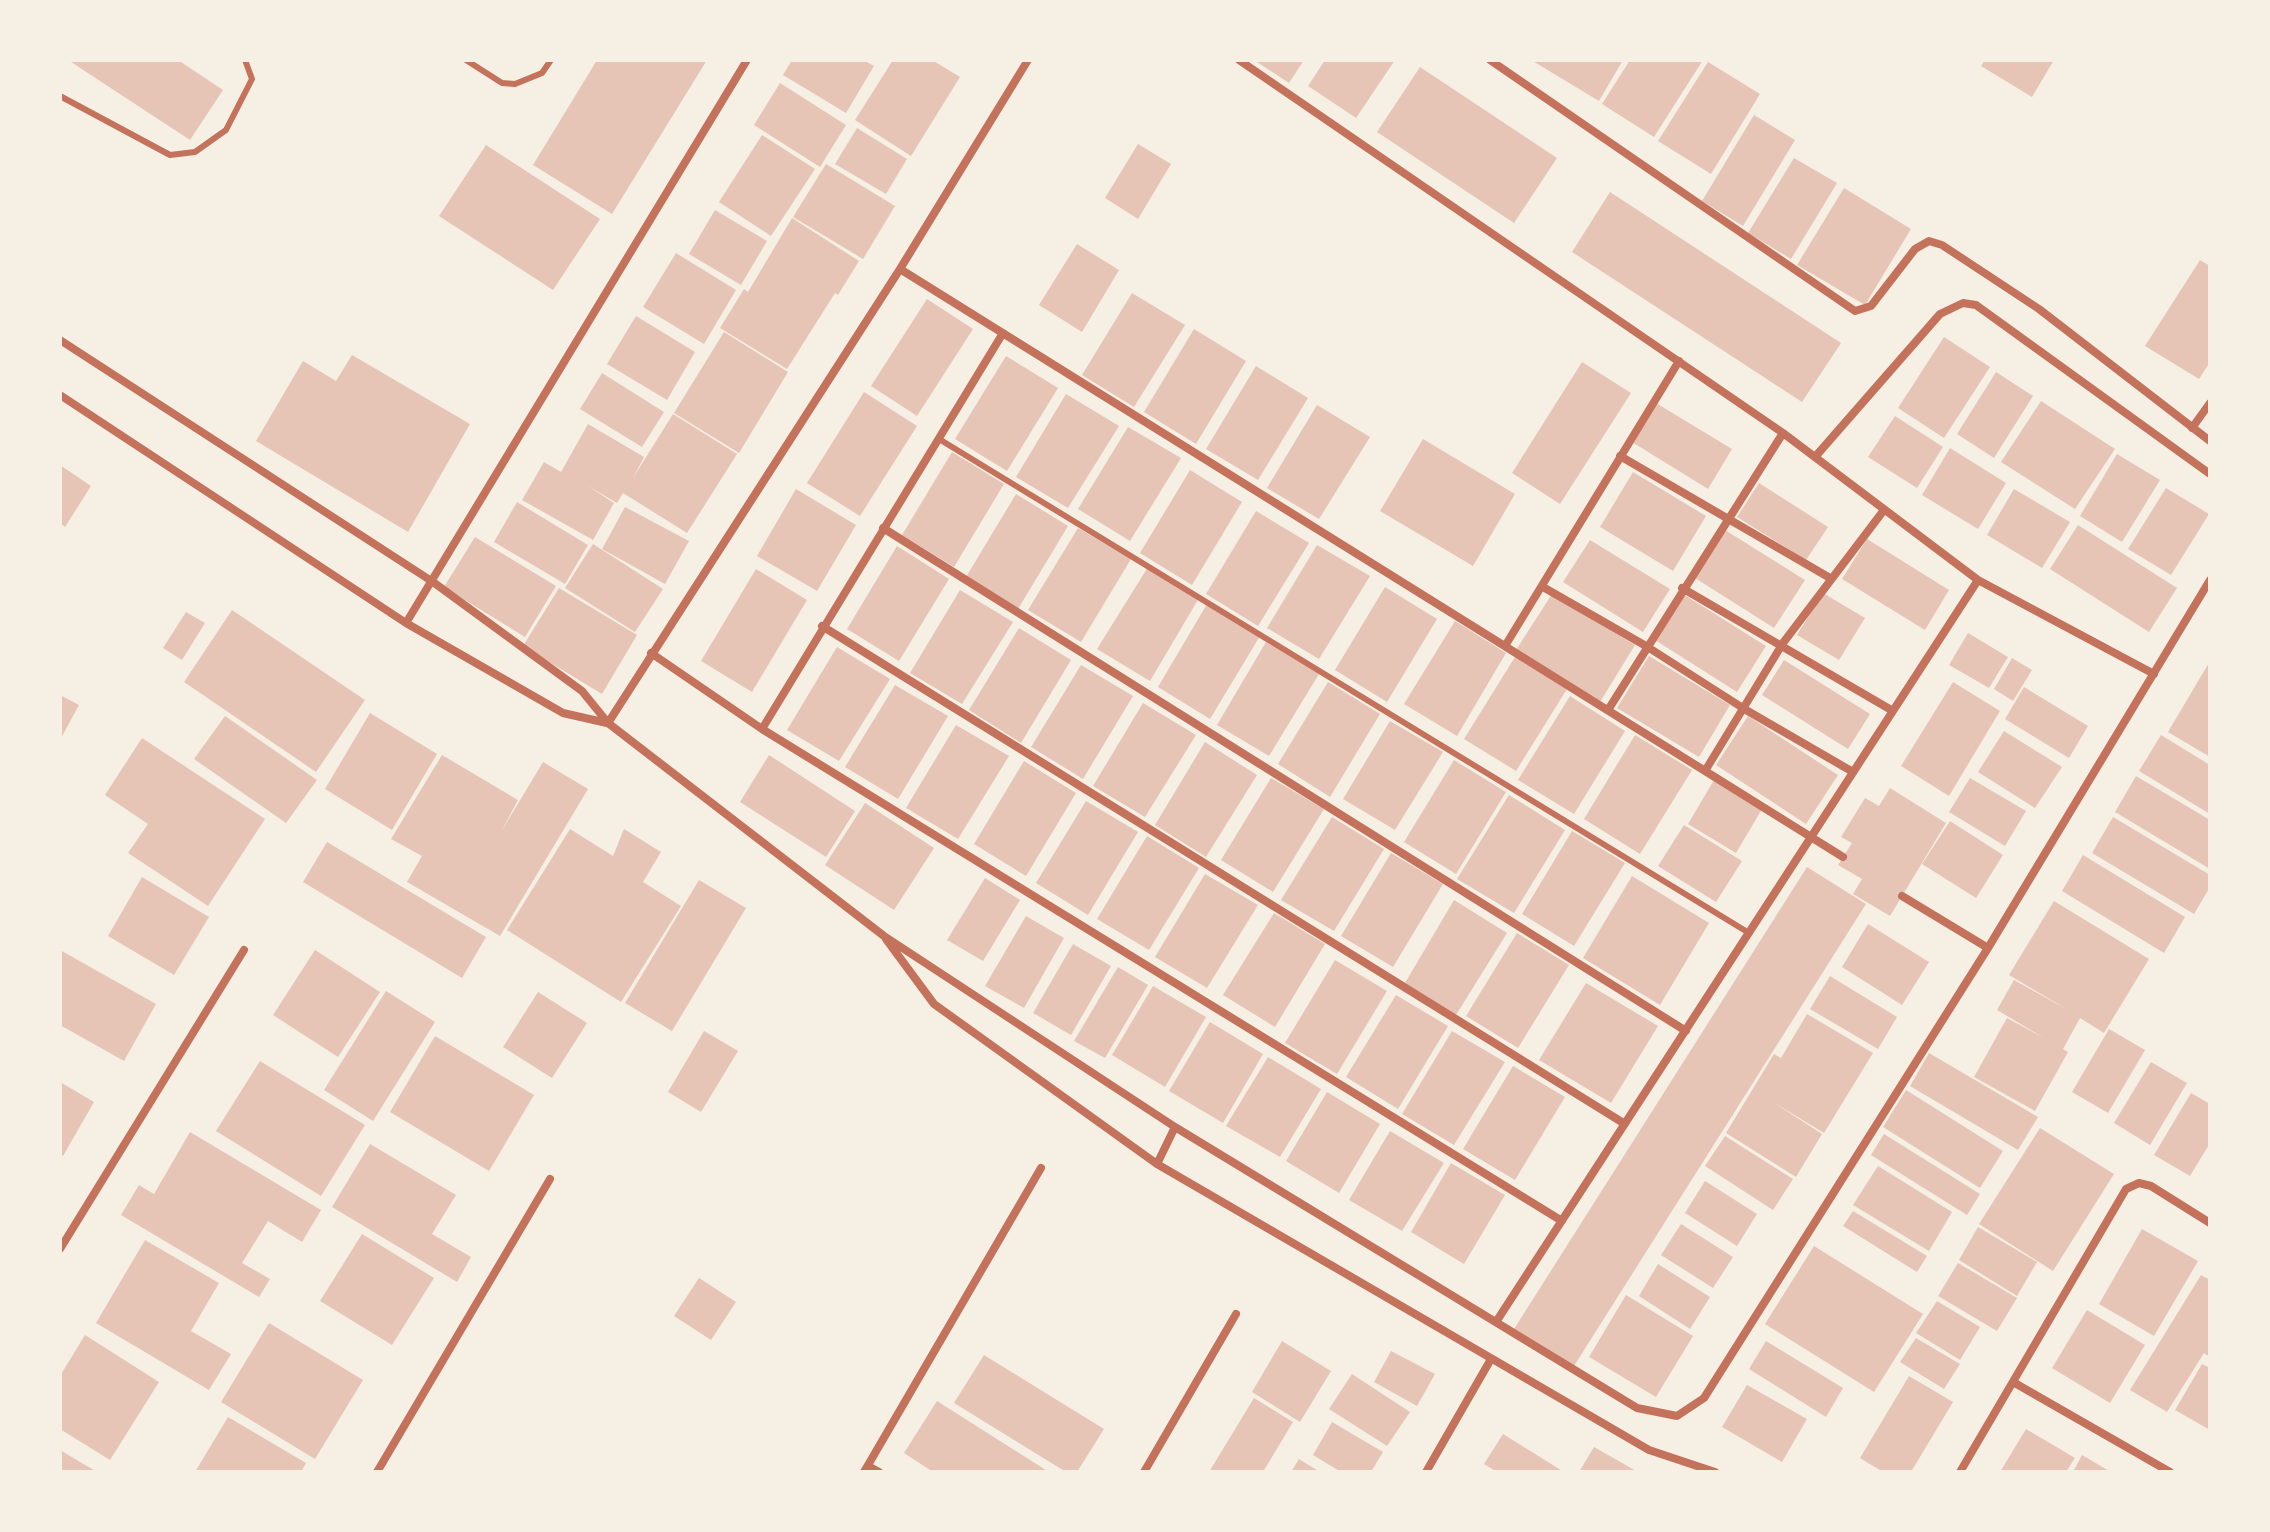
<!DOCTYPE html>
<style>
body{margin:0}
#map{position:relative;width:2270px;height:1532px;overflow:hidden;background:#f6efe4;font-family:"Golos Text",sans-serif}
canvas{display:block}
.frame{position:absolute;inset:0;border:62px solid #f6efe4;pointer-events:none}
</style>
<div id="map">
<canvas width="2270" height="1532"></canvas>
<div class="frame"></div>
</div>
<script>
const context = document.querySelector('canvas').getContext('2d');
context.lineJoin = 'round';
function fillPath(path, color) { context.fillStyle = color; context.fill(path, 'evenodd'); }
const toPath = rows => new Path2D(rows.map(r => 'M' + r).join(''));
function trace(path, color, width, dash) { context.strokeStyle = color; context.lineWidth = width; context.lineCap = dash ? 'butt' : 'round'; context.setLineDash(dash || []); context.stroke(path); }
fillPath(toPath([
 [68,60,178,60,223,90,190,140],
 [597,60,707,60,612,214,533,165],
 [792,60,863,60,874,66,846,113,783,75],
 [893,60,932,60,960,77,911,156,855,120],
 [1254,60,1304,60,1289,83],
 [1325,60,1395,60,1356,118,1308,86],
 [1531,60,1623,60,1599,101],
 [1630,60,1703,60,1654,137,1602,104],
 [1985,60,2054,60,2032,97,1981,66],
 [1708,62,1760,94,1711,174,1658,141],
 [1420,67,1557,158,1514,223,1377,132],
 [780,83,846,125,820,167,754,125],
 [1754,115,1795,140,1743,226,1702,201],
 [857,128,907,159,886,194,835,164],
 [762,135,815,169,771,236,719,202],
 [1138,144,1171,164,1138,219,1105,198],
 [486,145,600,219,553,290,439,216],
 [1794,158,1837,183,1791,259,1748,233],
 [826,164,895,206,863,259,793,217],
 [1844,188,1911,229,1865,305,1797,265],
 [1610,192,1841,343,1802,402,1572,252],
 [715,210,767,241,741,285,689,254],
 [792,218,859,261,838,295,835,293,787,369,720,328,744,289,748,292],
 [1077,244,1119,270,1082,332,1039,305],
 [676,253,736,290,704,344,643,307],
 [2200,260,2210,266,2210,362,2199,379,2145,346],
 [1132,293,1185,325,1134,407,1082,375],
 [927,299,973,329,917,416,871,386],
 [636,316,695,352,667,400,607,364],
 [1194,329,1246,361,1196,444,1144,412],
 [724,332,788,372,739,453,674,413],
 [1944,337,1990,367,1944,438,1898,408],
 [352,355,470,424,408,532,256,441,303,361,336,381],
 [1006,356,1058,388,1007,471,955,439],
 [1582,362,1631,393,1560,504,1512,473],
 [1256,366,1308,398,1258,480,1206,449],
 [1996,372,2033,396,1994,458,1957,434],
 [602,373,664,412,642,447,580,409],
 [864,392,917,426,860,516,807,483],
 [1066,394,1119,426,1068,508,1016,477],
 [2041,401,2115,449,2075,509,2001,462],
 [1656,403,1732,449,1708,489,1632,442],
 [1317,405,1370,437,1319,519,1267,488],
 [673,414,737,454,687,533,623,493,617,503,588,486,614,503,593,540,522,500,544,462,561,472,588,424,644,457,633,478],
 [1895,416,1943,447,1917,488,1868,457],
 [1128,427,1181,458,1130,541,1078,509],
 [1423,439,1515,494,1473,566,1380,511],
 [1950,448,2006,483,1978,529,1922,495],
 [952,452,1004,484,954,567,902,535],
 [2117,454,2160,480,2122,542,2080,516],
 [60,465,91,486,65,527,60,523],
 [1190,470,1242,502,1192,585,1140,553],
 [1633,472,1706,516,1673,571,1600,527],
 [1759,483,1828,527,1806,560,1737,517],
 [2166,488,2209,514,2171,575,2128,549],
 [796,489,856,525,817,591,757,556],
 [2014,489,2070,522,2042,568,1987,535],
 [1016,494,1068,526,1018,609,966,577],
 [517,502,588,545,565,584,494,542],
 [625,507,689,541,665,584,602,549],
 [1256,511,1309,543,1258,626,1206,594],
 [2078,525,2177,588,2149,632,2050,569],
 [1078,528,1131,559,1081,642,1028,610],
 [1725,530,1805,580,1774,628,1695,578],
 [475,537,556,586,525,637,444,587],
 [1867,539,1949,590,1925,630,1842,579],
 [1590,540,1670,589,1643,632,1563,582],
 [593,544,663,589,635,632,565,588],
 [1317,545,1370,576,1319,659,1267,628],
 [897,546,949,579,899,661,847,629],
 [1148,567,1199,598,1150,681,1097,649],
 [756,569,807,600,752,692,701,661],
 [1385,587,1437,619,1387,702,1335,670],
 [559,588,637,635,602,694,523,646],
 [960,590,1013,622,962,704,910,673],
 [1823,593,1865,618,1839,660,1797,635],
 [1552,594,1635,645,1600,702,1516,650],
 [1683,594,1766,646,1737,692,1655,640],
 [1207,604,1260,636,1210,719,1158,687],
 [232,610,365,700,316,772,184,682],
 [186,612,205,623,182,660,163,648],
 [1455,621,1506,653,1457,736,1404,704],
 [1019,628,1071,660,1021,743,969,710],
 [1968,633,2008,657,1989,688,1949,665],
 [1266,642,1319,674,1269,756,1217,725],
 [837,647,890,679,839,761,787,730],
 [1649,656,1730,705,1699,757,1617,708],
 [1515,657,1567,689,1516,771,1464,739],
 [2012,658,2032,670,2013,701,1994,689],
 [1784,660,1870,714,1848,749,1762,695],
 [2210,661,2210,757,2168,732],
 [1081,665,1133,696,1083,779,1031,747],
 [1328,682,1380,714,1330,797,1278,764],
 [1953,682,2000,711,1949,796,1901,766],
 [895,685,948,716,898,799,845,767],
 [2024,687,2088,726,2069,758,2005,719],
 [60,695,79,705,60,740],
 [1570,696,1625,731,1574,814,1518,780],
 [1143,703,1196,735,1145,817,1093,786],
 [370,713,437,754,392,830,325,789],
 [225,716,317,780,286,823,194,759],
 [1748,716,1838,775,1806,824,1716,765],
 [1390,721,1443,752,1395,830,1343,799],
 [956,725,1009,756,958,839,906,808],
 [2004,731,2062,767,2035,808,1978,772],
 [1635,735,1692,770,1640,854,1584,819],
 [2161,735,2210,765,2210,814,2139,771],
 [142,738,265,819,208,906,128,853,148,824,105,795],
 [1205,742,1257,775,1206,857,1155,825],
 [442,755,518,800,501,832,543,762,588,789,500,936,407,882,422,856,391,839],
 [769,755,855,811,826,857,740,802],
 [1454,760,1506,792,1456,874,1404,842],
 [1024,761,1076,793,1026,876,974,844],
 [2136,776,2210,820,2210,869,2115,812],
 [1271,778,1324,809,1273,892,1221,860],
 [1970,778,2026,811,2005,846,1949,812],
 [1714,780,1762,809,1736,853,1688,824],
 [1890,788,1946,823,1890,916,1853,894,1862,879,1838,865,1852,843,1841,837,1865,798,1879,806],
 [1509,795,1565,830,1514,913,1457,879],
 [1086,801,1138,832,1088,915,1036,883],
 [865,803,934,848,894,910,825,865],
 [1332,817,1384,849,1334,931,1281,900],
 [2113,817,2210,875,2210,887,2194,914,2092,853],
 [1950,821,2003,855,1976,898,1922,864],
 [1684,825,1742,861,1716,902,1658,866],
 [570,829,613,856,624,829,661,852,643,882,681,906,621,1002,507,930],
 [1572,831,1625,863,1574,946,1522,914],
 [1147,836,1199,868,1149,950,1097,919],
 [327,842,486,937,462,978,303,882],
 [1391,853,1443,884,1393,967,1341,936],
 [2083,855,2185,917,2164,953,2062,891],
 [1807,867,1866,904,1574,1366,1514,1329],
 [1205,874,1258,905,1207,988,1155,957],
 [1632,876,1709,923,1660,1005,1583,958],
 [142,877,209,917,174,975,108,936],
 [985,878,1020,900,983,961,947,940],
 [699,880,746,908,672,1031,625,1003],
 [1454,900,1507,933,1456,1015,1405,983],
 [2054,901,2149,959,2104,1033,2080,1018,2063,1049,2068,1052,2035,1111,1974,1077,2007,1018,2044,1038,1997,1010,2014,980,2068,1010,2009,975],
 [1274,913,1325,944,1275,1027,1223,995],
 [1026,916,1064,938,1024,1008,985,986],
 [1868,924,1929,962,1902,1005,1842,967],
 [1517,933,1569,965,1518,1048,1466,1016],
 [1073,944,1111,966,1071,1035,1033,1013],
 [60,950,156,1004,124,1061,60,1025],
 [315,950,380,992,338,1057,273,1015],
 [1335,960,1387,991,1337,1074,1285,1043],
 [1118,967,1148,985,1105,1058,1074,1041],
 [1830,976,1897,1017,1878,1049,1810,1009],
 [1586,983,1658,1026,1611,1103,1539,1060],
 [1153,986,1206,1017,1165,1087,1112,1055],
 [386,991,435,1022,373,1121,324,1090],
 [538,992,587,1023,552,1078,503,1047],
 [1396,995,1448,1026,1398,1109,1346,1077],
 [1807,1014,1873,1053,1824,1133,1773,1102,1822,1134,1796,1177,1726,1133,1774,1054,1781,1058],
 [1210,1022,1263,1054,1223,1123,1169,1091],
 [2109,1029,2145,1050,2108,1113,2072,1092],
 [704,1031,738,1051,701,1112,668,1092],
 [1452,1031,1505,1062,1454,1145,1402,1114],
 [435,1036,534,1095,489,1171,390,1112],
 [1929,1053,2038,1117,2018,1150,1910,1086],
 [1268,1057,1321,1089,1280,1157,1226,1126],
 [260,1061,365,1125,321,1196,216,1131],
 [2151,1062,2187,1083,2150,1145,2114,1123],
 [1513,1066,1565,1097,1515,1180,1463,1149],
 [60,1082,94,1102,63,1156,60,1154],
 [1906,1090,2003,1151,1980,1188,1883,1127],
 [1327,1092,1380,1124,1339,1193,1286,1161],
 [2191,1093,2210,1104,2210,1143,2190,1176,2154,1155],
 [2040,1128,2114,1174,2053,1271,1979,1224],
 [1390,1131,1444,1163,1402,1231,1349,1200],
 [190,1132,321,1210,302,1242,268,1221,242,1263,270,1279,259,1297,121,1215,139,1185,154,1194],
 [1884,1134,1980,1194,1967,1215,1871,1155],
 [1725,1136,1793,1179,1773,1210,1705,1166],
 [370,1144,456,1195,432,1234,471,1257,457,1282,332,1207],
 [1451,1163,1505,1195,1464,1264,1411,1232],
 [1878,1166,1952,1212,1929,1251,1853,1205],
 [1705,1181,1757,1214,1737,1246,1685,1213],
 [1853,1211,1927,1256,1917,1272,1843,1226],
 [1681,1224,1733,1257,1713,1288,1661,1255],
 [1978,1227,2037,1262,2017,1296,1959,1260],
 [2142,1229,2198,1261,2154,1336,2099,1304],
 [362,1234,434,1278,392,1345,320,1301],
 [145,1240,219,1283,191,1331,231,1354,209,1390,96,1323],
 [1814,1246,1923,1314,1874,1392,1765,1324],
 [1958,1263,2017,1298,1997,1331,1938,1296],
 [1658,1264,1710,1297,1690,1329,1639,1296],
 [2201,1275,2210,1280,2210,1357,2204,1353,2167,1412,2130,1390],
 [699,1278,736,1302,711,1340,674,1316],
 [1626,1295,1693,1336,1656,1397,1589,1357],
 [1937,1301,1980,1327,1960,1360,1916,1333],
 [2087,1310,2145,1345,2110,1403,2052,1368],
 [269,1323,363,1380,315,1459,221,1402],
 [85,1335,159,1382,110,1460,60,1429,60,1376],
 [1916,1338,1960,1364,1944,1389,1900,1362],
 [1282,1341,1331,1371,1300,1422,1252,1392],
 [1766,1341,1843,1388,1826,1417,1749,1369],
 [1391,1351,1435,1374,1417,1406,1374,1382],
 [984,1355,1104,1429,1077,1472,1066,1472,954,1403],
 [2202,1364,2210,1368,2210,1430,2175,1410],
 [1352,1374,1410,1412,1387,1446,1329,1409],
 [1909,1376,1953,1402,1911,1472,1883,1472,1860,1458],
 [1747,1385,1807,1419,1782,1462,1722,1427],
 [1254,1398,1293,1422,1263,1472,1209,1472],
 [937,1401,1049,1472,933,1472,904,1453],
 [228,1417,306,1463,301,1472,195,1472],
 [1332,1422,1383,1452,1371,1472,1341,1472,1313,1455],
 [2026,1429,2075,1458,2066,1472,2000,1472],
 [1503,1434,1564,1472,1497,1472,1484,1464],
 [1594,1447,1638,1472,1579,1472],
 [60,1450,97,1472,60,1472],
 [2082,1455,2111,1472,2073,1472],
 [1299,1459,1320,1472,1291,1472]
]), '#e6c5b7');
trace(toPath([
 [466,60,502,83,515,84,542,73,551,60],
 [60,96,170,155,195,152,226,130,252,79,245,60],
 [939,439,1749,933]
]), '#c5725c', 6);
trace(toPath([
 [1239,60,1783,433,1978,580,2154,674],
 [1490,60,1855,311,1871,306,1915,249,1929,241,1942,245,2039,309,2210,441],
 [900,269,1843,857],
 [60,340,433,582,582,691,608,723,884,936,1175,1127,1637,1408,1677,1416,1704,1398,1988,948,2210,580],
 [60,395,406,623,563,713,607,723],
 [2192,428,2210,403],
 [1620,456,1830,578],
 [1815,457,1940,314,1963,303,1976,305,2210,474],
 [883,528,1686,1031],
 [1543,587,1646,646,1746,710,1853,772],
 [1682,588,1893,711],
 [406,623,747,60],
 [822,626,1625,1124],
 [1505,646,1679,361],
 [651,653,762,729,1562,1221],
 [1608,710,1783,433],
 [608,723,900,269,1028,60],
 [762,729,1003,333],
 [1705,771,1783,643,1884,510],
 [1902,896,1988,948],
 [886,939,934,1004,1157,1164,1649,1450,1715,1472],
 [1157,1164,1175,1127],
 [60,1249,244,950],
 [1496,1322,1978,580],
 [2013,1382,2170,1472],
 [868,1466,879,1472],
 [377,1472,550,1179],
 [864,1472,1041,1168],
 [1144,1472,1236,1314],
 [1426,1472,1491,1359],
 [1960,1472,2126,1189,2139,1183,2151,1186,2210,1223]
]), '#c5725c', 8);
</script>
